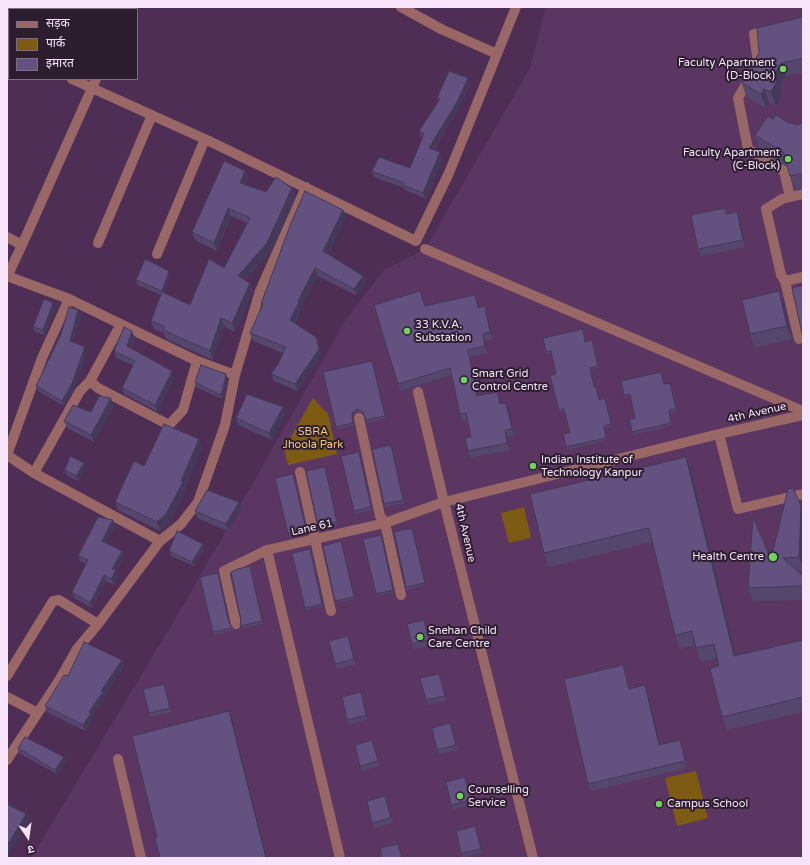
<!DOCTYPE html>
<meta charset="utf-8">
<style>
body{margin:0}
#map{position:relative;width:810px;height:865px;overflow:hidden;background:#4e2e55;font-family:"Varela Round","Noto Sans Devanagari",sans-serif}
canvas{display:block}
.frame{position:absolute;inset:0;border:8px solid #f7e4fb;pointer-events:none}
.legend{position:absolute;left:8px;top:8px;width:130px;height:72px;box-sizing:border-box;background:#2c1d2f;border:1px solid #7d6d81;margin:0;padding:5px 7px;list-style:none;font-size:12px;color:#f7e4fb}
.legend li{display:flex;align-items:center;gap:8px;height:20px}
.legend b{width:20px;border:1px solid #7d6d81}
.north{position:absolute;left:8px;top:817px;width:40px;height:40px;-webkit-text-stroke:3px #2c1d2f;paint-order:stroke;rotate:167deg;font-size:11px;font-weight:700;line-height:16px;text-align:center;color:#f7e4fb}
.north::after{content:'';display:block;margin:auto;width:14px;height:18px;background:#f7e4fb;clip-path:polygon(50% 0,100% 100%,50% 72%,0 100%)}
</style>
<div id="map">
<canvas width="810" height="865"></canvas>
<div class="frame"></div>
<ul class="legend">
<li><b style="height:5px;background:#996766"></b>सड़क</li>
<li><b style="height:11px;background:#7d5b13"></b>पार्क</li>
<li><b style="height:11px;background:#635180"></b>इमारत</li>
</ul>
<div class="north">उ</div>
</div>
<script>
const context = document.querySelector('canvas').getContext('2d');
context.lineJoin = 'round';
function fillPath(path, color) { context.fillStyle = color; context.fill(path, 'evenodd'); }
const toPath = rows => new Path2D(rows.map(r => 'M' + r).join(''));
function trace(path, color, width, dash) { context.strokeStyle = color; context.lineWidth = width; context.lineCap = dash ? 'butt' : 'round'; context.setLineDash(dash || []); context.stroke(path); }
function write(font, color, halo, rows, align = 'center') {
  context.font = font + ' "Varela Round",sans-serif'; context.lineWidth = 4; context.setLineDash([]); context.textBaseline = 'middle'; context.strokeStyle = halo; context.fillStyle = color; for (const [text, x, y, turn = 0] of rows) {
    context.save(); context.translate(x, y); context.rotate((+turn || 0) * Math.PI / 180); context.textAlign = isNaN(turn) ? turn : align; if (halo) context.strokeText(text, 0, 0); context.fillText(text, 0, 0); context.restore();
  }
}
fillPath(toPath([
 [546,7,803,7,803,858,31,858,180,611,345,321,384,270,425,249,530,68]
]), '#5b3663');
fillPath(toPath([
 [313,398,328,414,337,454,288,465,284,449],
 [524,507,531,538,509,543,501,513],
 [696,771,708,818,677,826,665,778]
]), '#7d5b13');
trace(toPath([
 [401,7,441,29,497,54],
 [127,9,128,7],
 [770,30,754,34,758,64,738,98,748,149,784,171,790,197],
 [7,49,9,50],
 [72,79,209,141,416,241,449,173,516,7],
 [7,237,22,245,7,277],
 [98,243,152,115],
 [22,245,96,79],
 [425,249,803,411],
 [157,254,205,139],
 [7,276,69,299,197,361,235,375],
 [785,281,803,277],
 [799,339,785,281,781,275,766,209,782,199,803,194],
 [90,381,121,324],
 [359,418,380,516,385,523,401,595],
 [719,434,738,509,803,494],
 [7,455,34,473,160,541],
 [7,455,42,358,69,299],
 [300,472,331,611],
 [34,473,80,391,90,381,98,388,169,425,183,410,197,361],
 [236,624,224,571,267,550],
 [7,676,53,601,59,600,98,624],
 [7,697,38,713],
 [118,759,141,858],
 [7,760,60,679,77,649,98,624,160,541,181,524,198,502,225,425,235,375,260,291,306,187],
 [340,858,267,550,385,523,444,502,418,392],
 [533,858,444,502,719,434,803,415]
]), '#996766', 10);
fillPath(toPath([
 [803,17,803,73,786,76,780,87,782,95,776,106,769,102,766,108,746,97,742,83],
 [470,84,459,107,434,150,443,157,426,199,405,190,404,188,374,177,372,171,410,168,423,138,421,137,419,131,438,102,437,98],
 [773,119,797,125,803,123,803,188,795,189,790,176,787,166,760,149,755,135],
 [245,171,248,180,246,185,266,192,292,188,295,197,271,251,245,280,250,283,253,291,235,332,224,326,213,360,166,339,164,333,154,329,151,321,161,295,138,285,136,280,169,271,170,276,164,293,190,305,224,268,247,223,231,216,217,251,195,240,192,232],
 [725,208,727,214,737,212,740,219,745,247,701,256,698,249],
 [346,217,328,254,363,276,366,283,357,296,318,276,301,307,301,309,295,323,319,344,321,357,298,391,274,381,271,374,278,364,283,353,253,341,250,333,262,306,261,304],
 [420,291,425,306,475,295,479,308,485,306,487,313,493,339,485,341,488,353,470,357,478,396,497,392,501,404,509,410,514,436,507,437,510,450,470,458,468,451,471,437,467,420,463,421,460,414,451,375,400,391,398,384],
 [784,305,792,339,755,348,750,334],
 [55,307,45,335,35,332,33,327],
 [78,310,81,316,73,342,87,352,74,388,64,406,38,391,36,386],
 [583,331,586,341,593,343,598,368,591,370,595,387,597,389,599,400,606,401,612,426,604,428,607,440,567,450,566,447,570,433,565,411,560,412,559,410,556,374,552,353,546,354,546,352],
 [135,338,131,349,172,371,174,378,158,412,124,394,122,388,133,365,116,358,114,351],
 [372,361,386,418,367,423,364,414,358,412,354,413,353,416,354,425,337,429,336,427],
 [662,374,664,384,671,385,677,411,670,413,672,425,633,435,632,432,635,418,630,396,625,397,624,395],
 [228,379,225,393,222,399,196,387,195,382],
 [114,405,94,442,67,428,64,421,91,412],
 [286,414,272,440,238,425,236,418],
 [391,447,404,503,385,507,384,504],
 [202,448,185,488,186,491,169,522,160,531,118,510,115,502,144,466],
 [360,455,372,510,355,514,354,511],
 [686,457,691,470,735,656,803,640,803,712,727,730,722,717,719,666,717,658,701,662,695,645,680,649,675,635,652,542,549,567,544,553],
 [86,468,78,481,66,475,65,470],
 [326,469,338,524,319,529,318,526],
 [293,474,307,531,289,535,288,533],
 [239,502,241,509,228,531,197,518,195,511],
 [803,511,803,570,797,571,803,576,803,600,753,601,748,588,771,559],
 [115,526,106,543,122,551,124,557,116,571,118,576,114,585,106,581,92,608,74,598,72,592,86,564,80,561,78,556],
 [413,530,425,585,406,590,406,587],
 [382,537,394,592,377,596,376,594],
 [203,544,204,549,194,566,171,556,169,551],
 [342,544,355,599,336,603,335,601],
 [311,551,323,606,306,610,305,608],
 [250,568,263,624,241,628,240,626,241,620],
 [218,576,229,624,233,628,234,630,214,635,213,632],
 [424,620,431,645,414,649,412,644],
 [350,641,356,664,337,669,335,664],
 [122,660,124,666,104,696,105,698,92,716,93,719,85,731,47,712,45,706,68,676],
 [623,665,625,672,630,689,645,685,648,692,660,744,682,747,687,768,591,791,588,784],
 [439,674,446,701,428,705,426,700],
 [165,688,171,712,151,717,149,713],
 [363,697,368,720,349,724,347,720],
 [452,728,458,750,439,754,437,750],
 [372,740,380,766,362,771,360,766],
 [18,748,64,757,66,762,57,774,19,753],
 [465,777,472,805,453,809,451,805],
 [385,796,393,823,374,828,372,823],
 [477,831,482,853,463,858,461,853]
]), '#55466e');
fillPath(toPath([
 [781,63,786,76,780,87,782,95,776,106,771,92,772,78],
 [468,78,470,84,459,107,431,154,429,148],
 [764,89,769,102,766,108,761,94],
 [440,152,443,157,426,199,423,193],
 [245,171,248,180,243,191,240,183],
 [292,188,295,197,271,251,241,284,238,276],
 [228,208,231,216,217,251,214,243],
 [343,210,346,217,326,258,323,251],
 [737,212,740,219,745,247,743,240],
 [315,268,318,276,301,307,301,309,292,327,290,320,298,301],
 [169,271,170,276,163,296,162,291],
 [363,276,366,283,357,296,354,289],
 [250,283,253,291,235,332,232,323],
 [779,291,784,305,792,339,787,326],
 [475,295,478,302,480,315,478,308],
 [53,303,55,307,45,335,43,330],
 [485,306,487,313,493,339,490,332],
 [78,310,81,316,72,347,70,341],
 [221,318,224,326,213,360,210,351],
 [132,331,135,338,129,353,127,346],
 [483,334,485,341,488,353,485,346],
 [316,337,319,344,321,357,298,391,295,384],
 [85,347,87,352,74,388,64,406,62,401],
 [468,350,470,357,480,403,477,396],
 [172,371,174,378,158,412,155,405],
 [226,374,228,379,225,393,222,399,220,395],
 [497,392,500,399,502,411,500,404],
 [111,398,114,405,94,442,91,435],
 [506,403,509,410,514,436,512,429],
 [283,407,286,414,272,440,269,433],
 [354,411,354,413,353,416,354,425,352,414],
 [505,430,507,437,510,450,507,443],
 [199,439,202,448,185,488,186,491,169,522,160,531,157,522,181,481],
 [686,457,691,470,739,670,734,656],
 [84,463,86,468,78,481,76,476],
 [239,502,241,509,228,531,226,524],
 [801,506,803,511,803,568,799,557],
 [113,520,115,526,104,547,102,541],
 [203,544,204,549,194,566,192,562],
 [122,551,124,557,116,571,118,576,114,585,111,579,112,569],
 [104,575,106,581,92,608,90,603],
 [348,636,350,641,356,664,354,659],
 [122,660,124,666,104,696,105,698,92,716,93,719,85,731,83,725,89,712,101,691],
 [645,685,648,692,662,752,659,745],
 [361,692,363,697,368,720,366,715],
 [229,711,233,721,267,858,266,858],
 [64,757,66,762,57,774,55,770],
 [26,814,29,821,7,857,7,846],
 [475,826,477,831,482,853,481,849]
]), '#45395a');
const building = toPath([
 [803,17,803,58,781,63,772,78,777,81,771,92,764,89,761,94,742,83,759,53,757,28,803,17],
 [449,71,468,78,457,102,429,148,440,152,423,193,403,185,404,183,372,171,379,157,410,168,424,134,419,131,440,99,437,98,449,71],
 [776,115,787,122,797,125,803,123,803,176,800,174,790,176,784,153,755,135,768,116,773,119,776,115],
 [224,161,245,171,240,183,266,192,276,177,292,188,267,243,238,276,250,283,232,323,221,318,210,351,163,330,164,326,151,321,162,292,190,305,209,259,224,268,250,218,228,208,214,243,192,232,224,161],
 [305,191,343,210,323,251,363,276,354,289,315,268,298,301,299,302,290,320,316,337,319,349,295,384,271,374,278,364,286,347,250,333,263,304,261,304,291,223,305,191],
 [725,208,726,214,737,212,743,240,698,249,691,215,725,208],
 [145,259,169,271,162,291,136,280,145,259],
 [803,285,803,338,792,288,803,285],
 [420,291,425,306,475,295,478,308,485,306,490,332,483,334,485,346,468,350,477,396,497,392,500,404,506,403,512,429,505,430,507,443,468,451,465,438,471,437,466,413,460,414,450,368,398,384,374,305,420,291],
 [779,291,787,326,750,334,742,300,779,291],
 [44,299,53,303,43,330,33,327,44,299],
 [69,307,78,310,70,341,85,347,72,383,62,401,36,386,61,334,69,307],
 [124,327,132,331,127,346,172,371,155,405,122,388,135,361,114,351,124,327],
 [583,329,585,342,592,340,598,366,590,368,594,387,596,387,599,400,605,398,611,424,604,426,606,438,566,447,563,434,570,433,564,409,559,410,550,376,556,374,551,351,546,352,543,338,583,329],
 [372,361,385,416,366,420,363,412,357,409,354,411,352,414,353,423,336,427,323,372,372,361],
 [201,365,226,374,223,389,220,395,195,382,201,365],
 [661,372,664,384,670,383,676,409,669,410,671,423,632,432,629,419,635,418,630,394,624,395,621,381,661,372],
 [247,394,283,407,269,433,236,418,247,394],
 [99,396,111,398,91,435,64,421,73,405,91,412,99,396],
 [164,424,199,439,181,481,183,482,166,514,157,522,115,502,134,461,144,466,164,424],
 [391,445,403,500,384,504,372,449,391,445],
 [359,452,371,507,354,511,341,456,359,452],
 [70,456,84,463,76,476,65,470,70,456],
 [686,457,734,656,803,640,803,697,722,717,710,669,719,666,714,644,696,648,692,631,675,635,649,528,544,553,530,494,686,457],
 [325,467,337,522,318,526,306,471,325,467],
 [293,474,306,529,288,533,275,478,293,474],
 [793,488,801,506,799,557,783,558,803,576,803,586,748,588,753,517,771,559,788,489,793,488],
 [207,490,239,502,226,524,195,511,207,490],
 [98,517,113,520,102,541,122,551,112,569,116,570,111,579,104,575,90,603,72,592,88,560,78,556,98,517],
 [412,528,425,583,406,587,394,532,412,528],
 [177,531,203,544,192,562,169,551,177,531],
 [381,535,393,590,376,594,363,539,381,535],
 [341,541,354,597,335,601,323,546,341,541],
 [310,549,322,604,305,608,292,553,310,549],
 [250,566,262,621,240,626,241,620,231,572,238,569,250,566],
 [218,573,229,623,233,628,213,632,200,577,218,573],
 [424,620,429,640,412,644,407,624,424,620],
 [348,636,354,659,335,664,329,641,348,636],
 [84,642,122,660,101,691,103,692,89,712,91,713,83,725,45,706,64,675,68,676,84,642],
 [623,665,629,689,645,685,659,745,680,740,685,761,588,784,564,679,623,665],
 [439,674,445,696,426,700,420,678,439,674],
 [164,684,170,708,149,713,143,689,164,684],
 [361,692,366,715,347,720,342,697,361,692],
 [229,711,266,858,160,858,155,838,157,837,132,736,229,711],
 [450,723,456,745,437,750,432,728,450,723],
 [25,737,64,757,55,770,18,748,25,737],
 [372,740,378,761,360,766,355,745,372,740],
 [465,777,470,800,451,805,446,782,465,777],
 [385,796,391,818,372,823,367,801,385,796],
 [7,804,26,814,7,846,7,804],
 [475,826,481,849,461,853,456,831,475,826],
 [398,844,402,858,382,858,380,848,398,844]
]);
fillPath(building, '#635180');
trace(building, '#45395a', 1);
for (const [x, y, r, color] of [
 [783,69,4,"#71d35e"],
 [788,159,4,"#71d35e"],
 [407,331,4,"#71d35e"],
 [464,380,4,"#71d35e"],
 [533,466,4,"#71d35e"],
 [773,557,5,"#71d35e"],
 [420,637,4,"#71d35e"],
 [460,796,4,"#71d35e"],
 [659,804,4,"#71d35e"]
]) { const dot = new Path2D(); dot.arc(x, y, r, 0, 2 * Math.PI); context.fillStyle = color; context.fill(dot); trace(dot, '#2c1d2f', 1.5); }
write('11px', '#f7e4fb', '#2c1d2f', [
 ["Faculty Apartment",775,63,"right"],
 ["(D-Block)",775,76,"right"],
 ["Faculty Apartment",780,153,"right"],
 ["(C-Block)",780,166,"right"],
 ["33 K.V.A.",415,325],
 ["Substation",415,338],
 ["Smart Grid",472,374],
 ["Control Centre",472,387],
 ["Indian Institute of",541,460],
 ["Technology Kanpur",541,473],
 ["Health Centre",764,557,"right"],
 ["Snehan Child",428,631],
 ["Care Centre",428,644],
 ["Counselling",468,790],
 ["Service",468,803],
 ["Campus School",667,804]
], 'left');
write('11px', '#f7e4fb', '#2c1d2f', [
 ["4th Avenue",757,413,-13],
 ["Lane 61",312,528,-13],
 ["4th Avenue",465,533,77]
]);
write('11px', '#f4c97e', '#2c1d2f', [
 ["SBRA",313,432],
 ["Jhoola Park",313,445]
]);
</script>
